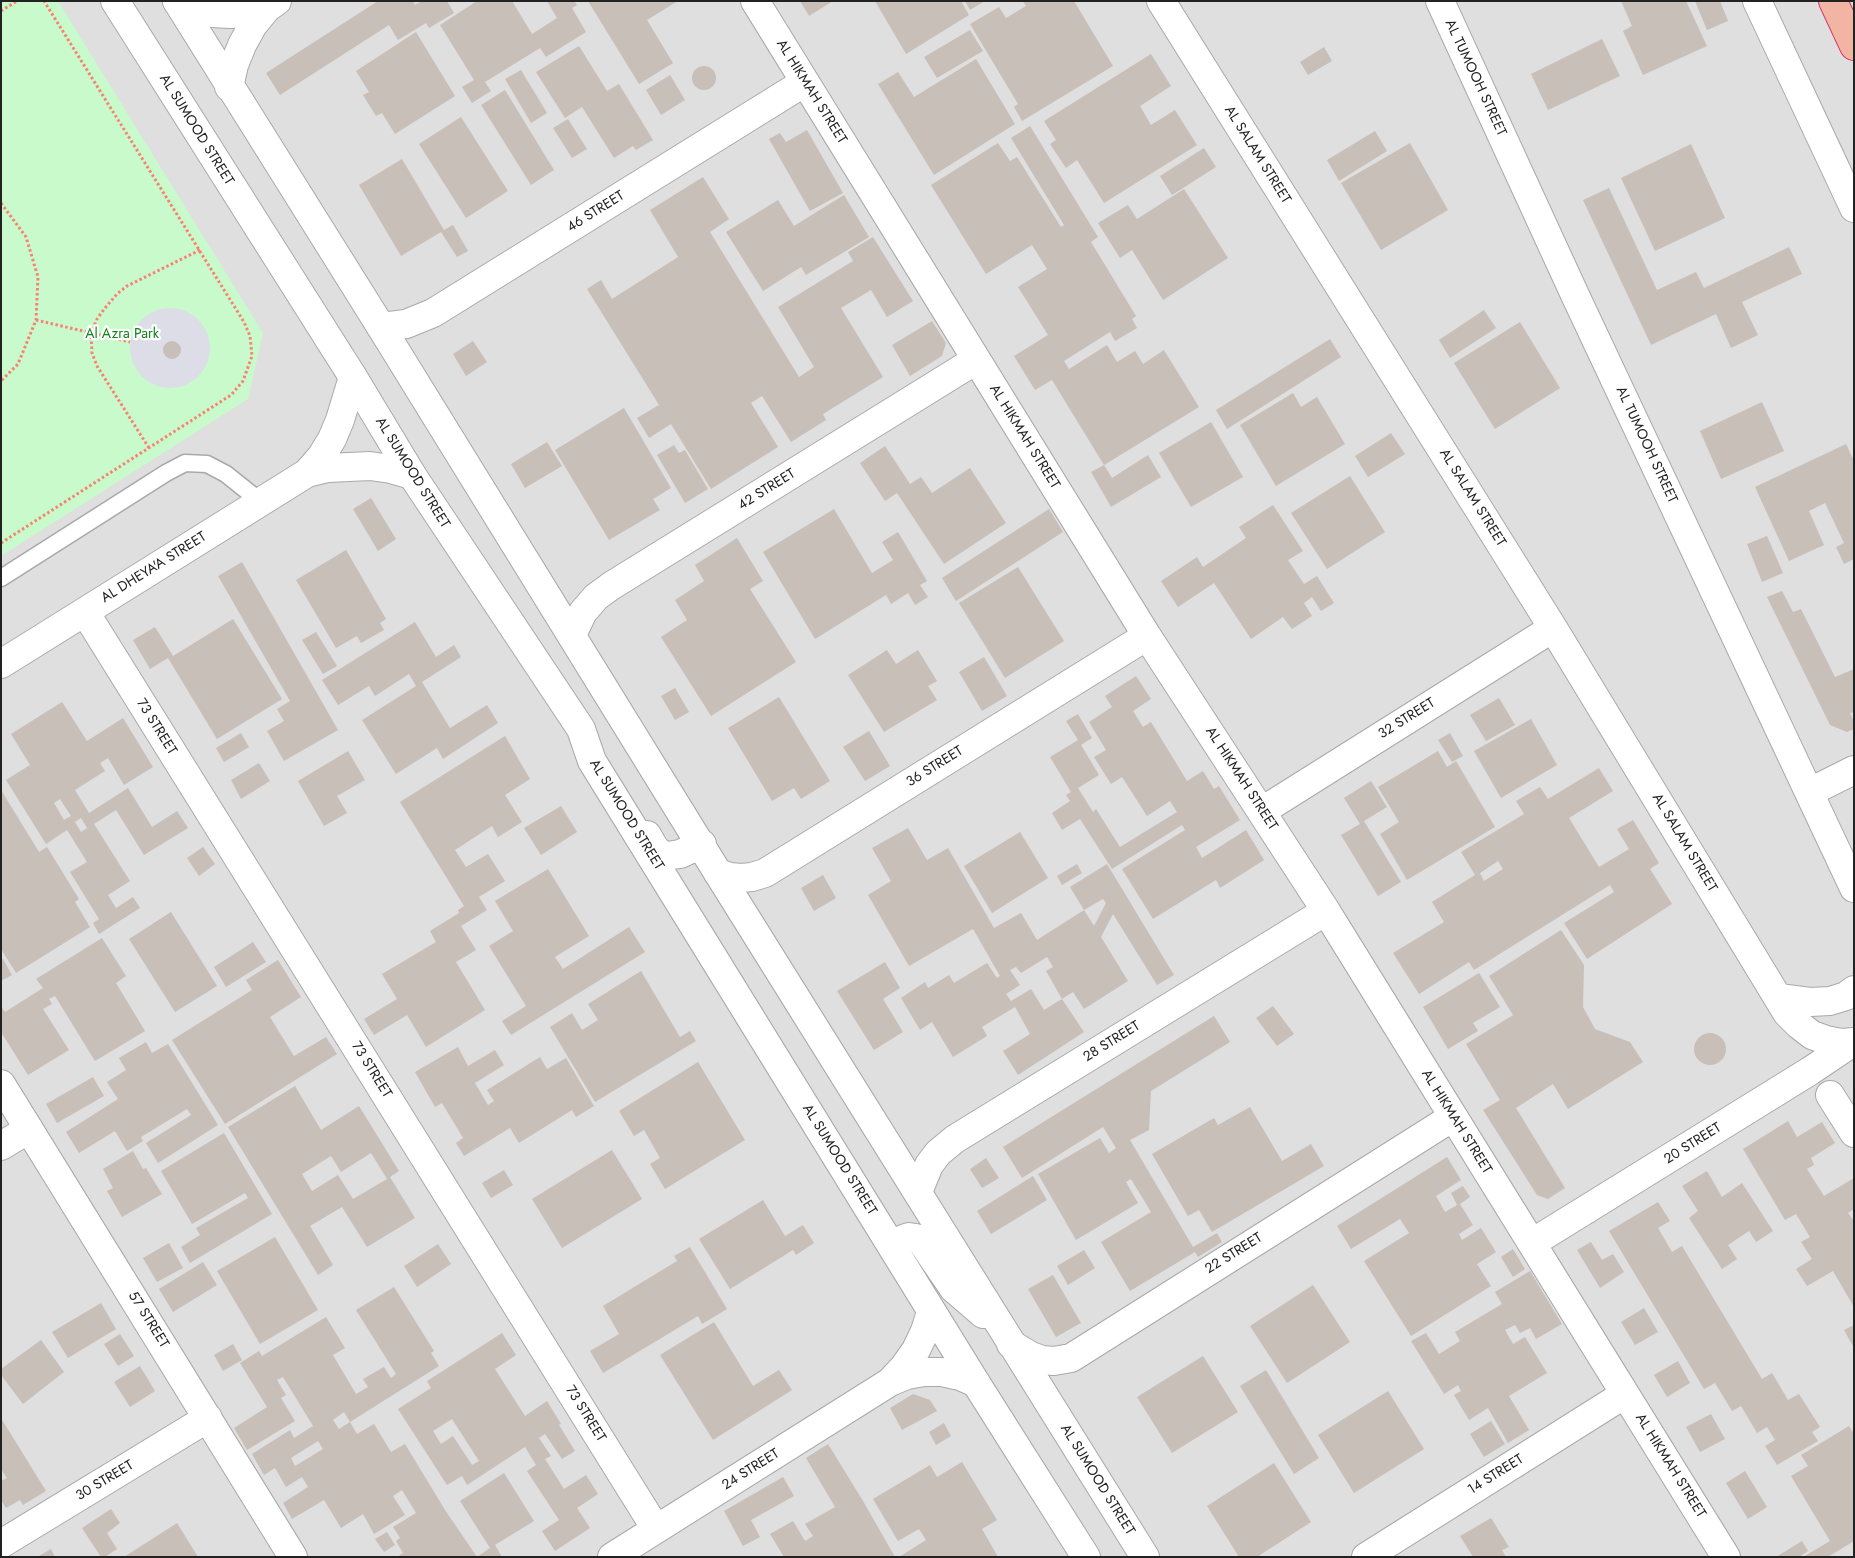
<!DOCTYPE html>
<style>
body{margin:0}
#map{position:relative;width:1855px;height:1558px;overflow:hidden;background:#f2efe9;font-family:Jost,sans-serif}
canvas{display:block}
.frame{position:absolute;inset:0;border:2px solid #222;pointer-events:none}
</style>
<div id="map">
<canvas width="1855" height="1558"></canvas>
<div class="frame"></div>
</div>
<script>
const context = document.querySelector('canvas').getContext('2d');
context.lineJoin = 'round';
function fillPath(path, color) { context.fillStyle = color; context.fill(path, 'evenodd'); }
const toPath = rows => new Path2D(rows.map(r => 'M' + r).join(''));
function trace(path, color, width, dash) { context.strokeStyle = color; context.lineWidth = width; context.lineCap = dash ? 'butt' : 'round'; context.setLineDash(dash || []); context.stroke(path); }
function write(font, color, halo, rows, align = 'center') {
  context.font = font + ' Jost,sans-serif'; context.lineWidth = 4.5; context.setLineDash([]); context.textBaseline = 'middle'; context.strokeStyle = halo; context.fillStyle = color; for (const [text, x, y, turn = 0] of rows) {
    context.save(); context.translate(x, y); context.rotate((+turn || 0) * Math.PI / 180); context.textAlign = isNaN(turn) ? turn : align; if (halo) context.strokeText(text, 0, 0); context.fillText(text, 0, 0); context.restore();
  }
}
fillPath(toPath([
 [1,1,1854,1,1854,1557,1,1557]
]), '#e0dfdf');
fillPath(toPath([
 [1,1,58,1,263,333,248,399,1,556]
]), '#c8facc');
fillPath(toPath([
 '130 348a40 40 0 1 1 80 0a40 40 0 1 1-80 0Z'
]), '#dddde8');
fillPath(toPath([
 [378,1,413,1,415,5,422,1,447,1,454,13,429,28,426,23,398,40,389,25,280,95,266,73],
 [477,1,512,1,532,34,557,18,547,1,574,1,577,5,572,8,586,32,546,57,540,48,485,82,491,91,472,103,462,87,474,80,440,25],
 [588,1,678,1,647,20,673,63,639,84],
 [800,1,833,1,809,16],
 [875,1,961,1,969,15,906,54],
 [965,1,985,1,970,10],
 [1023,1,1074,1,1113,66,1022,121,1014,107,1018,104,970,24,999,7,1006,18,1026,6],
 [1621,1,1686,1,1707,46,1643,75,1623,31,1632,26],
 [1695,1,1720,1,1728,21,1707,30],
 [970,30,983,51,937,78,924,57],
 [416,32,455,96,395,134,382,113,376,116,363,95,369,92,356,71],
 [1602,39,1620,76,1548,110,1531,74],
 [579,46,607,91,619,84,653,140,636,150,633,146,614,158,582,107,565,118,536,72],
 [1324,47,1332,61,1308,75,1300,62],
 [1151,54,1171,86,1140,106,1151,125,1175,110,1197,145,1104,203,1077,160,1066,168,1050,144,1056,140,1044,121],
 [976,59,1015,124,934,175,878,84,898,72,914,97],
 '692 78a12 12 0 1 1 24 0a12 12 0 1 1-24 0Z',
 [521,70,547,113,531,123,505,79],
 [670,75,685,100,661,115,646,90],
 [505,90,554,170,531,185,481,105],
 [461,117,508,191,466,218,419,144],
 [568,119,587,149,572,158,553,128],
 [1030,126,1098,237,1091,242,1136,316,1132,319,1137,328,1115,341,1110,332,1064,361,1069,369,1107,345,1117,362,1135,351,1143,364,1164,350,1199,407,1104,465,1052,380,1035,390,1014,356,1048,335,1018,287,1047,269,1032,245,986,274,931,185,998,143,1010,161,1017,157,1061,227,1064,225,1011,138],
 [807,130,843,193,810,211,769,139,780,133,786,142],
 [1375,131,1387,151,1339,181,1327,160],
 [1410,143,1448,210,1381,250,1341,183],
 [1691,144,1725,218,1655,251,1621,178],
 [1204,148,1216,167,1172,195,1160,176],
 [402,159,444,230,453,225,468,251,457,257,441,232,401,256,359,185],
 [703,177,729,219,710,232,799,377,814,367,778,307,853,261,848,252,873,237,913,301,887,317,871,290,841,308,883,377,823,414,826,420,791,442,762,396,751,403,778,447,711,489,671,424,649,438,637,418,659,405,587,289,601,280,612,299,678,257,650,210],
 [1609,188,1657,290,1696,272,1704,288,1789,247,1802,274,1742,302,1758,335,1731,348,1716,314,1651,345,1583,200],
 [1184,189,1228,258,1163,300,1132,250,1120,258,1098,223,1128,205,1137,219],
 [844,195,869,237,806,275,801,267,763,291,726,232,778,200,794,226],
 [1484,310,1496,328,1450,358,1439,340],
 [932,321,946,343,942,356,910,376,892,345],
 [1520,322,1560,388,1495,429,1454,363],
 [1330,339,1341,357,1227,429,1216,410],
 '163 350a9 9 0 1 1 18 0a9 9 0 1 1-18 0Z',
 [473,341,487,362,466,376,453,354],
 [1293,393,1301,407,1317,397,1345,444,1276,486,1240,425],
 [1762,402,1784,451,1721,479,1700,431],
 [624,408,671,488,653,499,660,510,609,540,555,450],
 [1211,422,1243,477,1191,507,1159,453],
 [1391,433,1405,454,1368,477,1355,456],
 [547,442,562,466,525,488,511,464],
 [1846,444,1854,461,1854,559,1844,564,1836,547,1844,543,1825,503,1809,511,1824,545,1789,561,1755,487],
 [674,445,679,453,685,450,708,489,685,503,657,455],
 [885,446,910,484,921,477,932,493,970,468,1006,523,944,564,897,493,885,501,860,463],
 [1148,455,1161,477,1111,507,1091,472,1104,465,1112,478],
 [1350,476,1385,532,1327,569,1291,513],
 [371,498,396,539,378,551,353,509],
 [1273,505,1303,551,1288,560,1304,584,1317,576,1334,603,1321,611,1312,597,1304,603,1312,616,1292,629,1283,617,1251,639,1214,583,1178,607,1161,581,1197,557,1203,567,1246,538,1239,527],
 [834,509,872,573,893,560,882,542,898,532,927,581,920,585,928,597,915,605,908,593,891,604,886,595,815,639,763,552],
 [1049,509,1063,532,956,601,942,578],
 [1767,536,1783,573,1762,582,1747,544],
 [737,538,763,581,750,589,796,662,711,716,661,637,687,620,675,600,704,581,695,565],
 [346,550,386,619,380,623,384,630,361,643,357,636,336,648,296,580],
 [242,562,338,730,284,761,267,731,284,721,277,709,290,701,218,576],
 [1018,567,1064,641,1005,678,959,603],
 [1782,591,1793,612,1801,609,1835,677,1854,669,1854,712,1850,713,1854,722,1854,729,1847,732,1830,725,1767,597],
 [233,619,282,699,217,739,168,658,150,669,133,640,155,627,173,656],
 [415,622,436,657,454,645,461,657,422,682,450,728,487,705,498,723,443,759,437,748,396,774,362,720,416,686,409,674,375,696,369,686,338,705,322,680],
 [316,632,337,666,323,674,302,640],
 [887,650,896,664,918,650,937,681,928,686,937,700,884,732,848,675],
 [984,657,1007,696,982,711,959,672],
 [1136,676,1151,699,1133,711,1143,727,1151,722,1187,781,1203,771,1214,789,1219,786,1240,820,1196,847,1202,858,1246,830,1264,860,1220,888,1216,880,1153,919,1122,869,1185,830,1182,825,1112,869,1080,819,1062,830,1052,813,1070,801,1066,795,1071,792,1050,757,1078,740,1066,721,1078,714,1092,738,1081,745,1099,775,1078,788,1093,812,1096,809,1120,847,1177,812,1170,801,1147,816,1122,777,1111,784,1094,757,1106,750,1089,722,1112,707,1105,696],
 [675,688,689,712,675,720,661,696],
 [779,697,830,781,801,799,794,788,772,801,728,728],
 [1499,698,1515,725,1486,741,1470,715],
 [62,702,87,741,123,718,153,767,124,785,108,758,100,763,105,771,75,790,89,813,128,788,152,827,177,811,188,828,144,855,116,810,94,824,130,881,108,895,116,908,133,897,140,908,99,934,93,923,99,919,70,872,87,862,67,830,46,844,6,780,30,765,11,734],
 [60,799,71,816,64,820,54,803],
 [81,818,87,828,81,832,75,822],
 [1531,719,1557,765,1501,798,1474,751],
 [869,731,890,766,865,781,843,747],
 [241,733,249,747,224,762,216,748],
 [1450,733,1463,756,1452,762,1438,740],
 [505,736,530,779,505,795,522,822,498,837,492,826,455,850,466,867,488,854,505,881,479,897,487,910,461,926,476,950,456,962,485,1010,426,1047,407,1015,374,1035,364,1019,397,999,382,974,436,942,430,931,459,913,458,910,464,906,400,802],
 [348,751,365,780,337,796,347,813,324,826,298,781],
 [1438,751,1447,767,1456,761,1495,827,1407,880,1380,834,1399,822,1378,787],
 [259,763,270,781,241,799,231,780],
 [1599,768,1613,791,1569,818,1599,867,1629,849,1617,829,1633,820,1659,863,1650,869,1672,904,1587,959,1564,923,1614,892,1610,885,1474,970,1469,962,1419,994,1393,953,1444,922,1432,902,1475,875,1461,852,1524,814,1516,801,1540,787,1548,799],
 [1498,861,1503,869,1484,881,1480,873],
 [1371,781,1387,807,1364,821,1401,882,1378,896,1341,835,1360,824,1344,798],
 [1,790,39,852,47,847,79,899,75,902,90,927,16,973,1,949],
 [561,806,577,832,541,855,524,828],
 [908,828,927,860,948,848,994,928,1021,913,1037,940,1084,910,1070,887,1107,864,1174,975,1157,985,1113,914,1101,937,1128,981,1084,1009,1073,992,1062,999,1046,971,1053,967,1047,957,1021,973,1016,967,1010,970,1020,985,1006,994,1011,1001,1031,989,1044,1010,1062,999,1084,1032,1018,1075,1003,1051,1030,1034,1015,1007,982,1027,987,1036,953,1057,932,1022,920,1030,901,998,925,982,928,988,949,975,954,983,987,963,997,978,1000,976,973,929,909,966,868,895,891,881,872,848],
 [1103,899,1106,903,1094,926,1084,910],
 [1020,832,1048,878,992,913,964,866],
 [203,847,215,864,199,876,187,858],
 [1077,864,1082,873,1062,885,1057,876],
 [548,869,589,936,555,957,563,969,629,927,645,952,511,1035,502,1021,526,1006,489,946,513,931,495,901],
 [823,875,836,898,814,911,801,888],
 [171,912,217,986,175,1012,129,939],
 [1561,930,1584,965,1583,1007,1595,1029,1630,1042,1643,1062,1568,1109,1553,1084,1516,1108,1565,1188,1548,1199,1537,1195,1483,1110,1500,1100,1466,1044,1513,1015,1489,976],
 [102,938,126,976,116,983,145,1031,95,1061,55,996,49,999,52,1004,43,1009,69,1050,28,1075,1,1032,1,1006,5,1012,43,988,36,979],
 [253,942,266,962,226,987,214,967],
 [3,959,12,975,1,981,1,960],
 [278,960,301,997,270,1017,292,1053,294,1056,326,1037,337,1054,225,1124,172,1040,252,990,246,980],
 [885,962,900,988,883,999,903,1032,874,1050,837,991],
 [641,971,680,1037,690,1031,696,1041,595,1102,550,1027,572,1013,582,1030,598,1020,588,1004],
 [1479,973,1500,1007,1473,1023,1478,1031,1448,1049,1423,1007],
 [1273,1006,1294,1034,1277,1046,1256,1018],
 [1214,1016,1230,1042,1151,1091,1149,1130,1130,1140,1193,1247,1217,1233,1222,1242,1198,1257,1195,1252,1130,1291,1101,1242,1151,1212,1131,1179,1126,1182,1138,1203,1076,1240,1038,1174,1100,1138,1109,1153,1116,1148,1103,1127,1022,1178,1003,1147],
 '1694 1049a16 16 0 1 1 32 0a16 16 0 1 1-32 0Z',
 [146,1042,152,1053,168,1044,218,1125,158,1163,146,1143,191,1115,187,1109,141,1137,143,1141,127,1151,115,1131,79,1153,66,1132,118,1099,107,1082,126,1070,119,1058],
 [458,1047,468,1066,495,1050,504,1065,475,1083,488,1105,494,1101,487,1090,540,1057,547,1069,566,1058,594,1106,576,1117,572,1110,519,1143,510,1128,464,1156,456,1143,463,1138,442,1103,435,1107,415,1072],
 [698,1062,745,1140,665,1189,650,1164,660,1158,644,1130,634,1136,619,1111],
 [93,1077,104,1096,57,1123,46,1104],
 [295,1086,321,1130,359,1106,399,1171,390,1177,415,1218,367,1247,342,1207,310,1226,333,1265,318,1275,228,1127],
 [371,1153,387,1179,353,1199,338,1175,312,1191,302,1174,331,1156,341,1172],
 [1250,1107,1282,1161,1311,1144,1324,1166,1212,1232,1199,1210,1188,1216,1152,1154,1214,1118,1218,1125],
 [1788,1121,1797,1137,1822,1122,1835,1143,1811,1158,1814,1165,1807,1169,1824,1196,1854,1178,1854,1209,1848,1213,1854,1221,1854,1307,1833,1271,1807,1286,1796,1269,1812,1259,1801,1242,1810,1237,1796,1214,1785,1220,1743,1149],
 [224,1133,272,1214,190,1263,181,1247,200,1235,196,1228,248,1198,245,1193,192,1224,161,1171],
 [612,1150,642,1199,562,1248,532,1199],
 [133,1151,143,1169,146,1168,162,1194,122,1217,107,1191,113,1188,103,1169],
 [1447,1157,1461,1180,1436,1196,1445,1212,1457,1205,1451,1193,1463,1186,1470,1197,1460,1204,1473,1225,1459,1234,1462,1240,1481,1228,1496,1252,1477,1264,1491,1286,1411,1336,1364,1261,1409,1233,1400,1219,1351,1249,1337,1226],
 [986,1158,999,1178,982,1188,970,1169],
 [504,1170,513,1185,491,1198,482,1183],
 [1707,1171,1722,1197,1742,1183,1773,1231,1756,1242,1749,1231,1728,1245,1737,1259,1722,1269,1689,1218,1698,1211,1682,1186],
 [1033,1176,1047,1200,991,1234,977,1211],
 [763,1200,785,1236,803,1225,814,1243,796,1255,793,1250,730,1289,699,1239],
 [1658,1202,1670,1221,1658,1228,1672,1252,1682,1246,1762,1379,1772,1373,1788,1400,1799,1394,1820,1427,1812,1432,1818,1441,1777,1465,1765,1446,1775,1440,1767,1427,1757,1433,1741,1406,1732,1411,1715,1383,1704,1389,1609,1231],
 [275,1237,318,1310,260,1344,217,1271],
 [1591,1242,1602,1260,1613,1254,1624,1272,1600,1288,1577,1250],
 [169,1243,183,1268,157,1282,143,1258],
 [438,1244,451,1264,417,1287,404,1266],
 [690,1247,727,1309,702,1324,698,1316,603,1373,590,1351,619,1334,603,1306,677,1261,674,1256],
 [1513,1249,1525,1269,1513,1277,1501,1257],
 [1084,1250,1095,1268,1068,1285,1057,1266],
 [203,1262,217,1285,173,1312,159,1289],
 [1530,1271,1562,1324,1536,1339,1530,1328,1520,1333,1515,1325,1505,1330,1513,1344,1525,1337,1547,1373,1509,1396,1529,1430,1508,1443,1488,1408,1469,1420,1454,1395,1461,1391,1458,1385,1444,1394,1411,1341,1426,1333,1439,1354,1460,1341,1455,1332,1502,1304,1495,1292],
 [1053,1275,1081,1323,1056,1337,1028,1289],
 [1313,1285,1350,1342,1287,1383,1250,1326],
 [394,1287,434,1351,431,1353,439,1366,350,1422,344,1412,333,1420,339,1429,350,1422,357,1434,374,1424,391,1452,405,1444,445,1510,477,1557,490,1548,460,1501,504,1473,534,1521,495,1545,502,1557,397,1557,403,1553,396,1541,400,1538,393,1527,416,1513,402,1490,393,1496,405,1515,374,1534,363,1514,341,1528,324,1500,292,1519,283,1503,308,1487,302,1477,286,1487,275,1468,264,1475,252,1454,290,1430,294,1438,313,1426,283,1377,277,1380,286,1395,281,1398,295,1421,247,1450,234,1428,267,1407,240,1363,259,1351,262,1356,326,1317,345,1348,333,1355,356,1394,368,1387,363,1379,384,1367,391,1378,396,1374,356,1310],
 [318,1441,323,1449,295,1466,291,1458],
 [101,1303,116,1329,68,1358,52,1332],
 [1644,1308,1658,1332,1635,1345,1621,1322],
 [714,1322,753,1386,779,1370,792,1390,713,1440,660,1355],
 [1854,1325,1854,1348,1844,1330],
 [502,1333,516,1355,495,1369,525,1416,547,1401,561,1424,559,1425,575,1451,562,1459,545,1434,539,1438,551,1456,545,1459,564,1489,586,1475,598,1494,577,1508,590,1528,555,1551,542,1531,559,1520,527,1471,536,1465,525,1447,467,1485,462,1476,447,1485,398,1409,431,1388,427,1381],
 [452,1419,479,1461,472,1465,453,1436,441,1444,433,1431],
 [120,1334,134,1356,118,1366,104,1344],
 [41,1340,64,1372,23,1404,1,1375,1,1369],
 [233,1344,242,1360,223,1371,214,1355],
 [1203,1356,1238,1412,1172,1453,1137,1397],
 [1678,1361,1690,1383,1667,1397,1654,1375],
 [140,1366,155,1391,130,1407,114,1382],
 [1266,1370,1319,1458,1294,1474,1240,1386],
 [1388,1391,1424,1449,1354,1493,1318,1435],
 [913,1394,930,1400,937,1411,902,1430,890,1408],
 [1711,1414,1725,1439,1700,1452,1686,1427],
 [1,1418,46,1491,23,1505,20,1500,6,1508,1,1500,1,1481,7,1478,1,1469],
 [1491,1421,1505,1444,1484,1457,1470,1434],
 [944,1423,951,1436,936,1445,929,1432],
 [1849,1426,1854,1434,1854,1541,1828,1557,1803,1557,1830,1541,1791,1476,1808,1466,1801,1455],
 [828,1444,863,1501,895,1557,784,1557,770,1534,793,1521,805,1541,813,1536,805,1524,835,1507,806,1458],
 [962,1462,997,1520,982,1529,998,1557,899,1557,926,1540,919,1529,898,1541,873,1499,930,1465,937,1477],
 [1274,1463,1311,1522,1257,1557,1239,1557,1207,1506],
 [1745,1471,1767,1507,1748,1519,1726,1483],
 [783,1477,794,1496,751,1520,760,1537,743,1546,724,1511],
 [111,1509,120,1523,107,1533,117,1549,105,1557,101,1557,82,1528],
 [1491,1518,1509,1547,1502,1550,1506,1557,1473,1557,1460,1536],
 [177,1523,198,1557,124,1557],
 [387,1532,395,1545,384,1552,375,1539],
 [1802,1541,1808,1551,1799,1557,1776,1557],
 [51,1549,55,1557,37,1557]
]), '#c7bfb8');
const service = toPath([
 [1,578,166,473,185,463,207,464,226,474,261,502]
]);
const minor = toPath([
 [177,1,194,9,212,13,230,14,249,13,267,8,277,1],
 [755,1,1147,636,1326,911,1726,1557],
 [1161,1,1553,628,1787,1013,1799,1025,1812,1035,1826,1040,1841,1043,1854,1042],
 [1440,1,1575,295,1854,888],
 [1757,1,1854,208],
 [229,87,234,65,242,45,253,25,267,8],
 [381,327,406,324,433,313,805,82],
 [307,473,328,468,370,466,391,469,412,475],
 [85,612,656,1529],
 [572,635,583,612,596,597,611,586,976,360],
 [1,664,307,473,321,457,332,439,340,420,353,377],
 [1810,792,1854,770],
 [1262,811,1553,628],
 [718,873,730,877,741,878,752,877,765,873,1147,636],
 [1779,998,1810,1002,1830,1001,1846,996,1854,990],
 [1,1084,293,1557],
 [1830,1095,1854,1133],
 [1,1146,29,1129],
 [918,1192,929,1165,938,1153,955,1139,1326,911],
 [1532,1243,1810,1071,1853,1042],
 [1011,1344,1031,1356,1042,1360,1054,1361,1071,1358,1453,1117],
 [890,1382,904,1367,916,1350,925,1331,931,1312],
 [1,1544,208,1418],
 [612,1557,890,1382,907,1375,924,1372,942,1372,960,1376,976,1383],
 [1366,1557,1625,1394]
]);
const tertiary = toPath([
 [115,1,353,377,412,475,581,729,592,761,976,1383,1086,1557],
 [177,1,381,327,718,873,1145,1557],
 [647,835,654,847,659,853,666,856,680,854,702,844],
 [896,1253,897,1247,903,1239,909,1237,916,1238,922,1242,954,1289,983,1314]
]);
const trunk = toPath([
 [1833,1,1854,46]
]);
trace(service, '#a9a9a9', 19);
trace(minor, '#a9a9a9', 30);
trace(tertiary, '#a9a9a9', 30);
trace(trunk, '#dc2a67', 30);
trace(toPath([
 [1,11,17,1],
 [1,203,26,237,38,277,36,320,18,364,1,381],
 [36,320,130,342],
 [149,448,97,366,92,353,91,333,97,319,105,308,117,294,127,286,200,250],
 [1,543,231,395,243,381,252,356,250,336,244,322,44,1]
]), '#fa8072', 3, [2.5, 2.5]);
trace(service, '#fff', 16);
trace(minor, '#fff', 28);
trace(tertiary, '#fff', 28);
trace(trunk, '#f2b4a3', 28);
write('14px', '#222', '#fff', [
 ["AL TUMOOH STREET",1475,78,65],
 ["AL HIKMAH STREET",811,92,58],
 ["AL SUMOOD STREET",196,130,58],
 ["AL SALAM STREET",1257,155,58],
 ["46 STREET",596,212,-32],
 ["AL HIKMAH STREET",1024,437,58],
 ["AL TUMOOH STREET",1646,445,65],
 ["AL SUMOOD STREET",412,473,58],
 ["42 STREET",767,490,-32],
 ["AL SALAM STREET",1472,498,58],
 ["AL DHEYA'A STREET",154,568,-32],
 ["32 STREET",1407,719,-32],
 ["73 STREET",156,727,58],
 ["36 STREET",935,767,-32],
 ["AL HIKMAH STREET",1241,779,57],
 ["AL SUMOOD STREET",626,815,58],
 ["AL SALAM STREET",1684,843,59],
 ["28 STREET",1112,1042,-32],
 ["73 STREET",371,1070,58],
 ["AL HIKMAH STREET",1456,1122,58],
 ["20 STREET",1693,1144,-32],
 ["AL SUMOOD STREET",839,1160,58],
 ["22 STREET",1234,1254,-32],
 ["57 STREET",148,1320,58],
 ["73 STREET",585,1414,58],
 ["AL HIKMAH STREET",1670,1466,58],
 ["24 STREET",751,1470,-32],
 ["14 STREET",1496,1475,-32],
 ["AL SUMOOD STREET",1097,1480,58],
 ["30 STREET",105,1481,-31]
]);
write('14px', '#0c8416', '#fff', [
 ["Al Azra Park",122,335]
]);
</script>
